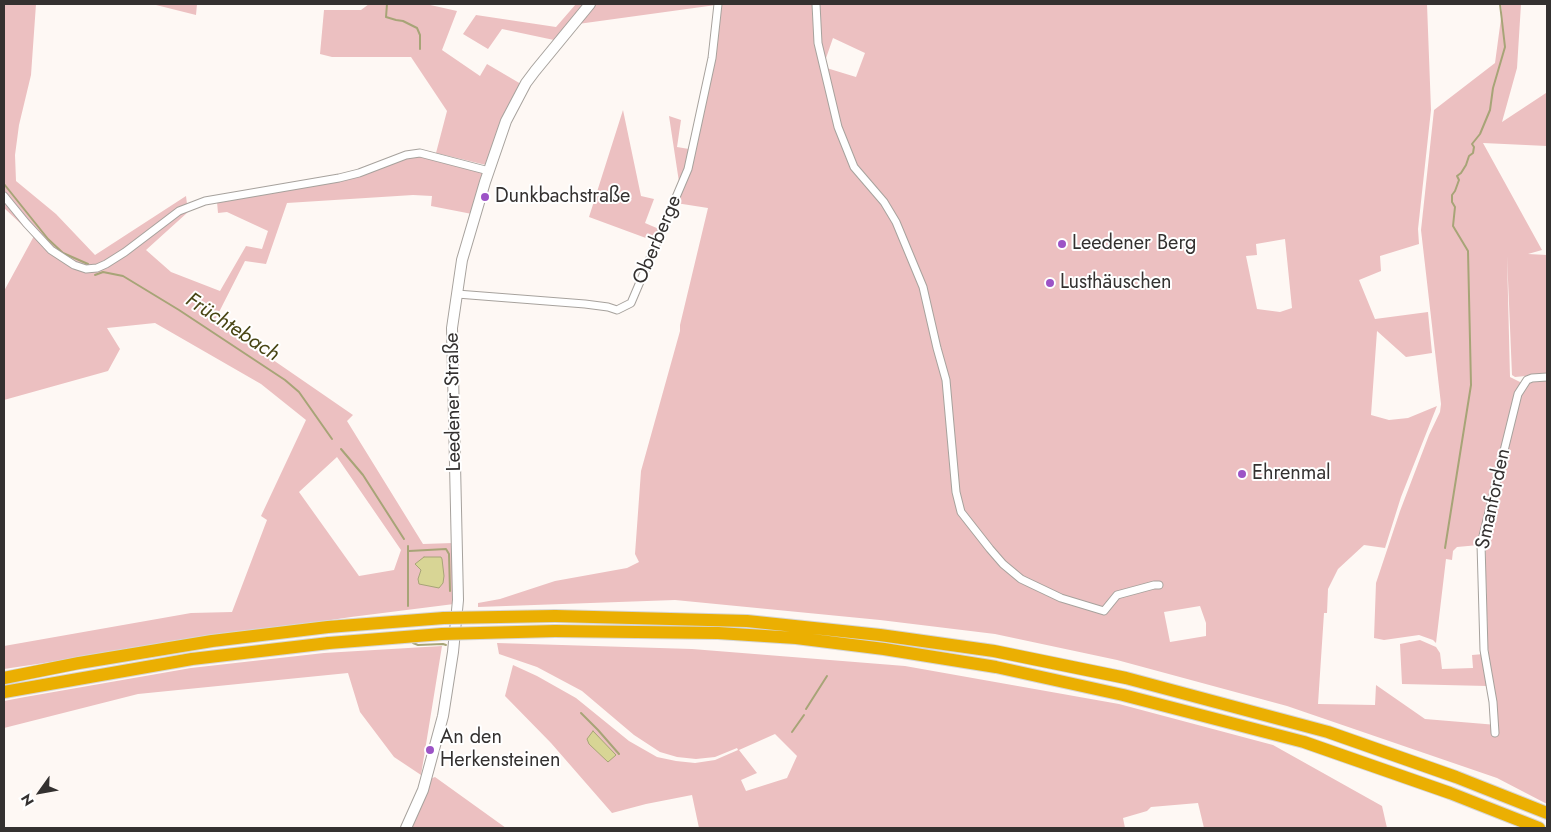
<!DOCTYPE html>
<meta charset="utf-8">
<style>
body{margin:0}
#map{position:relative;width:1551px;height:832px;overflow:hidden;background:#fef8f4;font-family:Jost,sans-serif}
canvas{display:block}
.frame{position:absolute;inset:0;border:5px solid #343130;pointer-events:none}
.north{position:absolute;left:15px;top:767px;width:50px;height:50px;-webkit-text-stroke:4px #fff;paint-order:stroke;rotate:238deg;font-size:14px;font-weight:700;line-height:20px;text-align:center;color:#343130}
.north::after{content:'';display:block;margin:auto;width:18px;height:22px;background:#343130;clip-path:polygon(50% 0,100% 100%,50% 72%,0 100%)}
</style>
<div id="map">
<canvas width="1551" height="832"></canvas>
<div class="frame"></div>
<div class="north">N</div>
</div>
<script>
const context = document.querySelector('canvas').getContext('2d');
context.lineJoin = 'round';
function fillPath(path, color) { context.fillStyle = color; context.fill(path, 'evenodd'); }
const toPath = rows => new Path2D(rows.map(r => 'M' + r).join(''));
function trace(path, color, width, dash) { context.strokeStyle = color; context.lineWidth = width; context.lineCap = dash ? 'butt' : 'round'; context.setLineDash(dash || []); context.stroke(path); }
function write(font, color, halo, rows, align = 'center') {
  context.font = font + ' Jost,sans-serif'; context.lineWidth = 4; context.setLineDash([]); context.textBaseline = 'middle'; context.strokeStyle = halo; context.fillStyle = color; for (const [text, x, y, turn = 0] of rows) {
    context.save(); context.translate(x, y); context.rotate((+turn || 0) * Math.PI / 180); context.textAlign = isNaN(turn) ? turn : align; if (halo) context.strokeText(text, 0, 0); context.fillText(text, 0, 0); context.restore();
  }
}
fillPath(toPath([
 [4,4,36,4,31,75,19,125,15,155,16,181,56,214,95,255,186,196,188,212,146,250,171,272,220,291,246,246,262,249,268,231,227,212,218,213,217,202,338,181,408,157,420,156,483,172,472,214,431,206,432,196,413,195,287,203,266,264,245,261,215,320,353,415,347,421,423,544,453,543,454,604,351,617,4,669,4,646,191,613,232,612,267,520,261,516,306,420,261,384,155,323,107,328,120,349,108,371,4,400,4,291,34,236,4,208],
 [337,457,401,550,394,570,359,576,299,492],
 [152,4,197,4,196,15],
 [369,4,426,4,457,11,442,50,480,76,487,64,521,84,486,165,436,153,447,111,411,57,332,57,320,54,324,10,361,10],
 [576,4,584,4,554,40,502,29,488,49,463,34,476,15,556,27],
 [596,4,716,4,716,5,578,24],
 [722,4,1427,4,1431,110,1418,229,1419,244,1380,256,1381,271,1359,280,1375,319,1428,312,1432,353,1406,357,1377,331,1371,415,1389,420,1408,418,1437,406,1401,497,1385,548,1364,545,1338,569,1328,589,1327,613,1324,613,1318,704,1375,705,1376,685,1425,719,1497,725,1488,648,1485,541,1520,392,1533,380,1547,379,1547,804,1497,778,1287,706,1117,660,995,634,880,620,675,600,478,607,478,603,500,599,555,581,627,568,639,562,635,554,641,471,680,331,680,325,708,208,676,203,692,164],
 [812,8,816,8,821,45,825,61,833,38,865,53,856,77,820,66,815,46],
 [1285,239,1292,308,1280,312,1257,309,1246,256,1257,255,1256,244],
 [1200,606,1206,623,1206,636,1170,642,1164,612],
 [1501,4,1521,4,1517,68,1502,122,1546,93,1547,146,1483,143,1542,250,1528,254,1547,255,1547,374,1515,377,1512,375,1507,256,1510,377,1522,383,1479,545,1457,547,1453,551,1452,560,1446,559,1436,643,1433,640,1419,635,1384,640,1374,638,1376,583,1400,511,1429,435,1440,412,1441,404,1421,230,1434,110,1495,63,1502,11],
 [623,110,641,196,654,199,645,223,659,229,654,241,589,217],
 [669,116,681,120,677,147,689,149,685,169,679,182],
 [1420,640,1436,647,1440,653,1442,669,1473,668,1472,655,1484,654,1487,686,1402,684,1400,644],
 [497,643,692,649,905,666,1119,704,1273,745,1382,806,1387,828,1204,828,1198,803,1151,807,1147,811,1123,818,1125,828,699,828,692,795,646,804,612,813,551,743,505,696,513,665,537,676,576,698,629,741,657,757,676,761,695,763,715,760,738,750,737,748,715,757,696,759,677,757,660,752,634,735,582,691,537,667,499,654],
 [775,734,797,756,787,778,746,791,741,780,757,773,739,750],
 [442,646,421,775,394,757,360,712,348,673,138,694,4,728,4,701,25,697,191,668,324,653],
 [435,777,506,828,412,828,430,779]
]), '#ecc0c1');
const water = toPath([
 [424,557,441,557,442,559,444,576,443,583,439,588,419,584,418,579,421,570,415,564,424,557],
 [593,731,616,755,608,762,589,744,587,739,593,731]
]);
fillPath(water, '#d8d595');
trace(water, '#a7a477', 1);
trace(toPath([
 [387,4,386,17,396,20,403,21,417,28,420,35,420,49],
 [4,41,4,44],
 [4,184,48,239,63,253,88,264],
 [95,275,103,272,123,276,179,310,285,380,299,392,332,439],
 [341,449,363,475,404,539],
 [408,546,408,606],
 [1445,548,1471,385,1468,251,1453,226,1455,207,1452,202,1452,195,1455,191,1459,180,1457,176,1461,173,1466,165,1469,156,1473,153,1474,147,1472,144,1480,134,1490,110,1493,88,1505,47,1500,4],
 [409,551,446,549,449,554,450,591],
 [413,643,418,645,443,644,446,645],
 [806,709,827,676],
 [581,713,598,730,619,754],
 [792,732,804,715]
]), '#a7a477', 2);
const street = toPath([
 [816,4,818,43,838,127,854,167,884,202,896,222,923,287,937,348,946,380,956,492,961,512,990,549,1003,564,1021,579,1061,598,1104,611,1117,595,1154,585,1159,585],
 [4,196,26,223,51,250,74,265,86,269,97,268,106,264,125,252,179,211,205,201,339,178,359,173,406,155,420,153,489,171],
 [457,294,585,304,608,307,617,310,631,303,688,169,712,58,718,4],
 [1495,733,1493,702,1484,650,1481,544,1518,394,1527,380,1532,378,1547,377]
]);
const secondary = toPath([
 [406,828,423,790,443,716,453,652,458,600,452,328,462,260,485,182,506,121,526,83,535,71,590,4]
]);
const highway = toPath([
 [555,616,747,621,880,635,994,651,1126,678,1328,732,1456,777,1547,813],
 [555,631,718,633,796,638,884,649,996,667,1123,695,1304,742,1450,793,1539,828],
 [4,678,79,663,212,641,328,627,444,618],
 [4,692,192,659,329,643]
]);
trace(street, '#a7a29d', 9);
trace(secondary, '#a7a29d', 12);
trace(highway, '#d6d6d6', 14);
trace(street, '#fff', 7);
trace(secondary, '#fff', 10);
trace(highway, '#ebaf02', 12);
const highwayBridge = toPath([
 [444,618,555,616],
 [329,643,442,634,555,631]
]);
trace(highwayBridge, '#d6d6d6', 14, []);
trace(highwayBridge, '#ebaf02', 12);
for (const [x, y, r, color] of [
 [485,197,5,"#9c53c6"],
 [1062,244,5,"#9c53c6"],
 [1050,283,5,"#9c53c6"],
 [1242,474,5,"#9c53c6"],
 [430,750,5,"#9c53c6"]
]) { const dot = new Path2D(); dot.arc(x, y, r, 0, 2 * Math.PI); context.fillStyle = color; context.fill(dot); trace(dot, '#fff', 2); }
write('20px', '#343130', '#fff', [
 ["Dunkbachstraße",495,197],
 ["Leedener Berg",1072,244],
 ["Lusthäuschen",1060,283],
 ["Ehrenmal",1252,474],
 ["An den",440,738],
 ["Herkensteinen",440,761]
], 'left');
write('20px', '#343130', '#fff', [
 ["Oberberge",658,240,-67],
 ["Leedener Straße",454,402,-91],
 ["Smanforden",1494,499,-78]
]);
write('italic 21px', '#494615', '#fff', [
 ["Früchtebach",232,328,33]
]);
</script>
